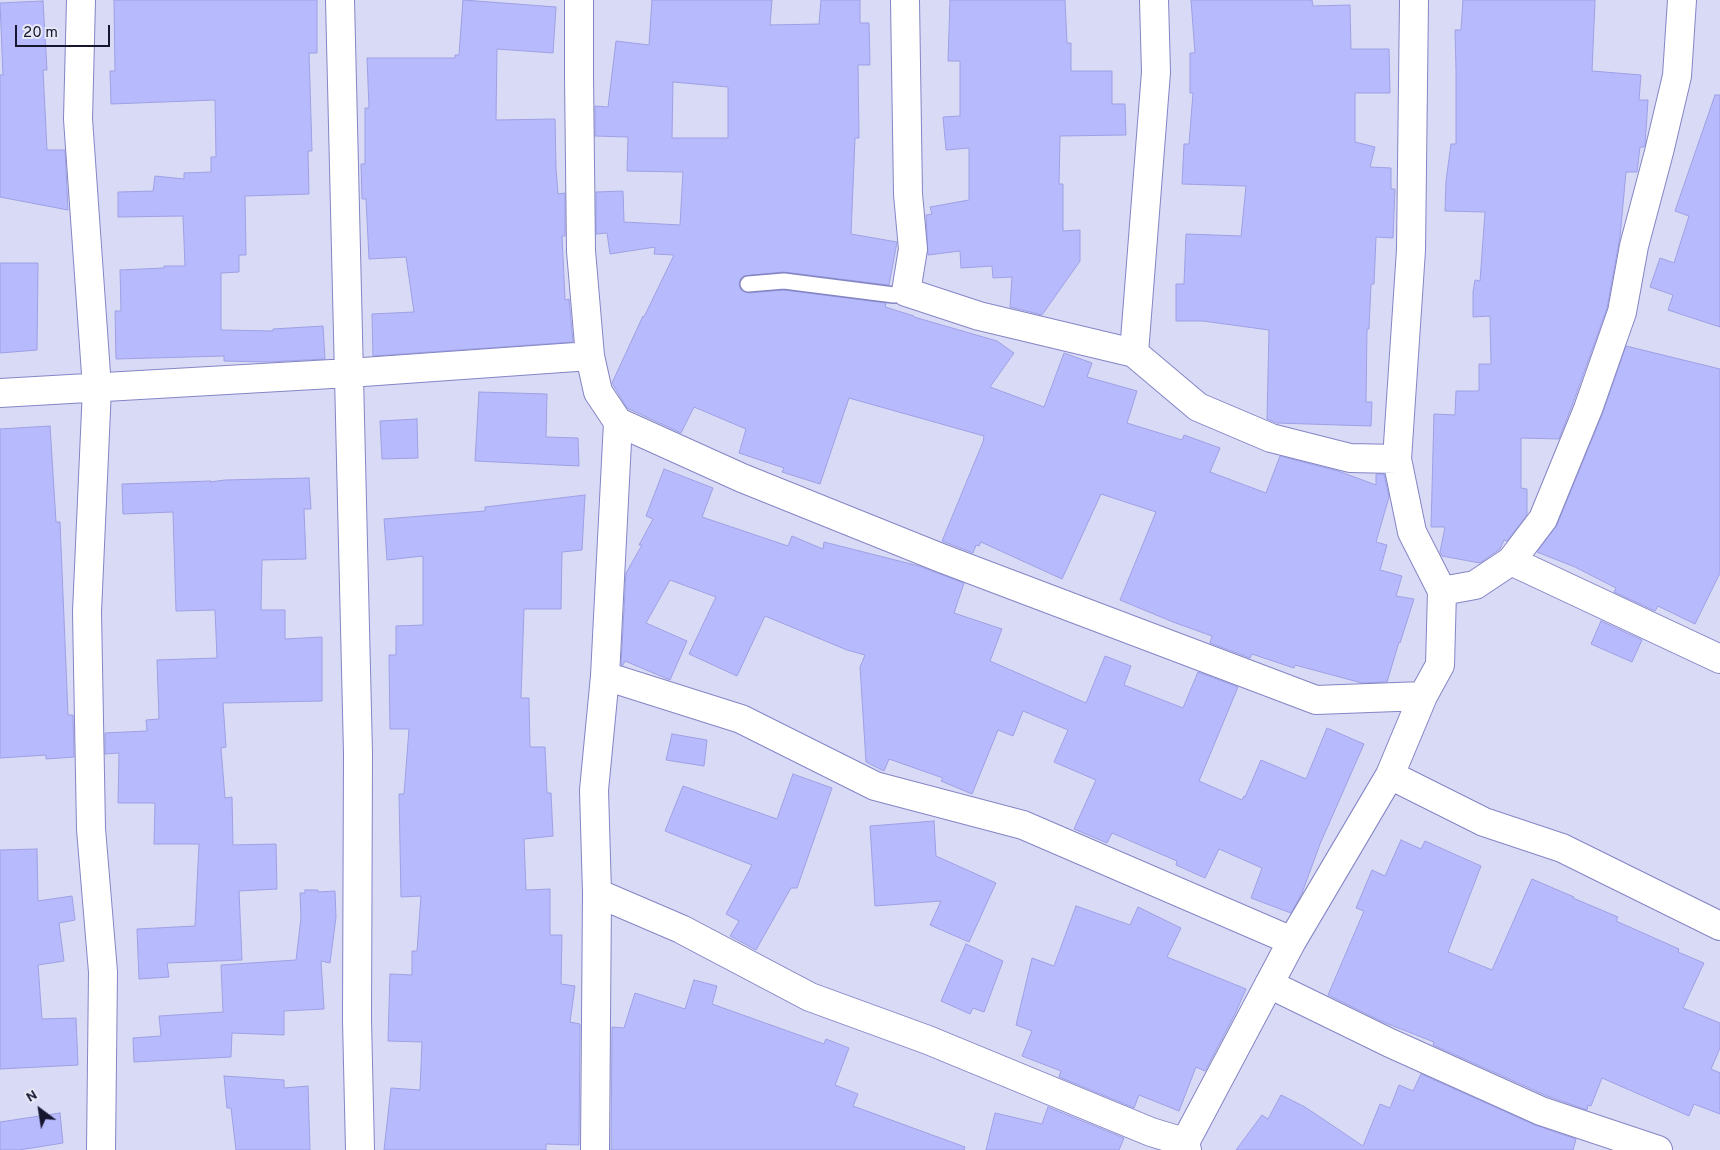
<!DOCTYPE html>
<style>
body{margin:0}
#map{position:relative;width:1720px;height:1150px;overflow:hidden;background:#d8daf6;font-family:Overpass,sans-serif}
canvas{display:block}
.north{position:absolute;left:15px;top:1085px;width:50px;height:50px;-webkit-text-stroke:4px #e7e8f6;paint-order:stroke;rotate:329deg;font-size:14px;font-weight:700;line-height:20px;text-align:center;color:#16162f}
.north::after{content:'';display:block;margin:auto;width:18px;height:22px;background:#16162f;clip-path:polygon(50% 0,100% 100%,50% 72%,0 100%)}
.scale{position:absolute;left:15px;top:25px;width:95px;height:22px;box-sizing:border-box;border:2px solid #16162f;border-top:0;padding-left:6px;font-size:15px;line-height:18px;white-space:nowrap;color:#16162f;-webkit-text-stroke:4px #e7e8f6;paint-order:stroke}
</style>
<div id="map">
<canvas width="1720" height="1150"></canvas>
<div class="north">N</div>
<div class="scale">20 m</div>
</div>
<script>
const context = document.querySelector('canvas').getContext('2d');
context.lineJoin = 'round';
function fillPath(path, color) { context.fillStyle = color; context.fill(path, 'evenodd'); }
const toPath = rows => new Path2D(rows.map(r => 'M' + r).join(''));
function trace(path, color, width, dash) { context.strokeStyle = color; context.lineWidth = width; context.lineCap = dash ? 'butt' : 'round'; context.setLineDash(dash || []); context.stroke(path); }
const building = toPath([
 [114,0,317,0,317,53,309,53,312,151,308,151,309,194,245,196,246,255,239,255,239,272,221,273,221,330,273,331,273,329,323,326,325,359,268,362,224,361,224,356,116,359,115,311,121,311,120,270,164,268,164,266,185,266,183,216,118,217,118,192,153,191,155,176,184,179,184,173,211,172,211,157,216,157,215,100,111,104,110,71,115,71,114,0],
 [463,0,556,7,553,53,497,49,496,120,555,119,556,168,558,194,565,193,565,236,562,236,565,300,569,299,573,342,373,356,372,314,414,312,406,257,369,259,366,199,362,199,361,164,365,164,365,108,369,108,367,58,455,58,455,55,459,55,463,0],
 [652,0,772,0,770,25,819,24,821,0,860,0,860,23,869,23,870,65,858,65,859,138,855,138,851,234,897,242,889,285,783,272,743,276,740,280,739,284,741,290,749,293,784,290,886,303,885,307,914,316,914,317,997,341,1014,353,990,387,1044,407,1064,353,1092,363,1087,377,1137,391,1127,423,1182,440,1184,435,1220,448,1210,472,1266,493,1280,456,1338,471,1376,485,1376,474,1384,474,1389,497,1376,542,1387,545,1380,570,1402,576,1396,596,1414,599,1400,643,1399,642,1387,682,1362,683,1295,665,1294,668,1252,654,1250,658,1210,643,1212,636,1173,622,1120,600,1156,512,1101,494,1062,579,981,542,979,546,976,545,973,553,942,541,983,442,984,436,849,398,820,484,782,472,784,468,739,453,746,429,694,407,681,433,627,408,612,383,643,316,644,317,674,255,654,254,655,247,610,254,607,233,596,234,596,192,623,191,624,222,680,225,683,172,627,171,628,137,595,136,595,106,608,107,616,41,649,45,652,0],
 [673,82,728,87,728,138,672,138,673,82],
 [950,0,1065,0,1067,43,1071,43,1071,71,1112,71,1112,104,1125,104,1126,135,1060,136,1059,184,1063,184,1063,231,1080,230,1080,261,1042,315,1010,307,1012,277,993,278,992,266,961,268,960,251,928,255,926,215,932,214,930,207,969,200,969,148,946,150,943,117,960,116,960,61,948,61,950,0],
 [1191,0,1312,0,1313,6,1350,5,1351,49,1389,49,1390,93,1355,93,1355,142,1375,147,1370,167,1391,168,1391,189,1395,189,1393,238,1376,237,1374,284,1371,284,1369,329,1367,329,1366,402,1372,402,1371,426,1277,423,1267,419,1269,330,1203,321,1176,321,1176,284,1184,284,1186,234,1241,236,1246,186,1182,184,1184,144,1189,144,1193,93,1190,93,1190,53,1195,53,1191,0],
 [1463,0,1595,0,1592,71,1641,75,1639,100,1648,100,1645,145,1644,147,1640,147,1637,172,1626,172,1620,237,1607,308,1573,403,1559,439,1521,438,1521,488,1527,489,1527,515,1507,541,1504,540,1500,549,1480,563,1442,556,1440,552,1445,527,1431,527,1434,414,1455,415,1456,391,1479,391,1479,364,1491,364,1490,316,1473,317,1473,292,1475,280,1480,281,1485,212,1445,211,1446,181,1451,144,1456,144,1456,71,1455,30,1461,30,1463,0],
 [43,1,47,70,43,70,47,150,65,150,68,210,0,197,0,75,3,75,0,3,43,1],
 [1715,95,1720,95,1720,327,1668,310,1673,295,1650,287,1660,258,1674,263,1689,216,1675,211,1715,95],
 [0,263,38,263,37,350,0,353,0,263],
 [1626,346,1720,369,1720,573,1695,624,1658,606,1655,611,1614,592,1616,588,1575,567,1537,552,1557,525,1602,415,1626,346],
 [479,392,547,394,546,437,578,438,579,466,475,461,479,392],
 [417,419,418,458,382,459,380,421,417,419],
 [50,426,56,522,60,522,68,715,73,715,74,757,46,759,46,755,0,758,0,429,50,426],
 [664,469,713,488,702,517,788,546,792,536,823,549,824,542,919,566,964,583,954,613,1002,629,990,661,1086,703,1105,656,1131,666,1124,685,1183,708,1198,672,1238,687,1199,781,1242,800,1244,796,1245,797,1261,760,1306,779,1327,728,1364,744,1320,844,1302,893,1291,913,1251,898,1262,868,1219,849,1205,878,1176,865,1177,861,1112,833,1107,843,1074,829,1096,780,1054,762,1068,730,1023,711,1013,736,998,730,972,794,941,781,943,778,889,759,884,771,866,762,860,667,865,655,847,650,765,616,737,676,689,654,716,597,670,580,646,623,687,641,670,680,625,661,623,665,621,665,626,573,642,545,639,545,653,519,646,516,664,469],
 [309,478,311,509,304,509,306,559,262,560,261,610,285,610,285,639,322,637,322,701,223,703,226,747,221,748,225,798,232,797,233,845,276,844,277,889,239,891,242,960,167,963,169,977,139,979,137,929,195,926,199,844,154,844,155,803,118,803,119,753,105,754,105,733,147,731,146,720,159,719,157,660,217,658,215,610,176,611,173,512,123,514,122,484,211,481,210,482,225,480,309,478],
 [585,495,582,550,562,552,561,609,524,609,521,698,529,698,530,747,545,747,547,793,551,793,553,836,524,839,526,890,550,889,550,935,562,935,561,984,575,986,570,1022,580,1024,579,1145,546,1144,546,1150,384,1150,391,1088,420,1090,422,1042,388,1041,390,974,412,975,412,951,417,951,421,896,401,897,399,794,404,794,409,729,390,729,389,655,396,655,396,626,423,625,423,556,387,560,384,519,485,511,485,507,585,495],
 [1601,621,1642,640,1632,662,1591,644,1601,621],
 [672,734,707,740,704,766,666,760,672,734],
 [793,774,832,788,797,888,791,888,756,950,730,936,739,921,726,914,752,865,665,831,683,786,777,819,793,774],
 [934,821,936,856,996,883,969,942,930,925,941,901,875,906,870,826,934,821],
 [1401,840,1421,849,1425,841,1481,866,1448,952,1492,970,1532,879,1574,897,1573,898,1618,917,1616,921,1679,949,1678,952,1704,963,1683,1008,1720,1023,1720,1048,1711,1069,1720,1073,1720,1114,1694,1104,1689,1116,1602,1078,1591,1106,1588,1105,1587,1110,1547,1096,1433,1045,1434,1042,1383,1022,1328,995,1364,911,1356,908,1372,870,1385,876,1401,840],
 [37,849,38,901,72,896,75,920,59,923,64,961,38,965,42,1019,76,1018,78,1065,0,1069,0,850,37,849],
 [305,890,318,890,318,892,335,891,336,917,330,963,321,961,324,1009,284,1011,284,1035,232,1033,231,1057,134,1062,133,1038,161,1036,159,1016,223,1012,221,965,296,960,301,918,300,893,305,893,305,890],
 [1076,906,1130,925,1138,907,1181,928,1167,957,1246,989,1235,1014,1205,1071,1196,1067,1179,1111,1139,1095,1134,1108,1059,1077,1061,1071,1022,1056,1032,1031,1016,1025,1032,958,1054,966,1076,906],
 [966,944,1003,961,984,1012,973,1008,970,1014,941,1001,966,944],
 [694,980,717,986,712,1004,824,1044,826,1039,849,1048,835,1085,858,1094,853,1106,965,1147,964,1150,611,1150,612,1027,624,1028,635,993,685,1009,694,980],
 [1421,1074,1535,1125,1576,1139,1573,1150,1236,1150,1262,1115,1268,1119,1281,1095,1305,1107,1363,1146,1380,1104,1390,1108,1399,1085,1413,1091,1421,1074],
 [224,1076,284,1080,284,1088,308,1086,310,1150,236,1150,231,1108,227,1108,224,1076],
 [1048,1107,1124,1138,1119,1150,986,1150,995,1113,1042,1124,1048,1107],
 [60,1113,63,1143,19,1150,0,1150,0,1122,60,1113]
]);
fillPath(building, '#b8bafe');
trace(building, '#9ea0e3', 1);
const service = toPath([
 [748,284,784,281,894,295,906,292]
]);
const minor = toPath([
 [81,0,78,119,97,388,87,612,91,829,103,972,101,1150],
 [340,0,358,753,357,1020,360,1150],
 [579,0,579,77,581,251,590,356],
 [905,0,908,194,913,249,906,292,979,316,1134,353,1198,407,1271,438,1350,458,1397,459],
 [1414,0,1411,250,1397,459,1412,532,1442,591,1440,665,1423,696,1390,775,1484,822,1562,848,1720,926],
 [1134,353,1156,72,1154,0],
 [0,393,349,373,590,356,598,392,618,422,605,676,594,790,597,893,681,929,810,997,928,1040,1151,1132,1184,1142,1187,1150],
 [618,422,742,478,941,558,1316,700,1423,696],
 [1511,561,1720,659],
 [1442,591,1475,585,1511,561,1543,519,1588,409,1622,312,1634,246,1659,152,1677,76,1682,0],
 [605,676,741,719,875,786,1023,825,1292,941,1390,775],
 [1269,984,1390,1043,1541,1111,1658,1150],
 [595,1150,597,893],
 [1181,1150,1292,941]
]);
trace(service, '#8485c5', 18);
trace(minor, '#8485c5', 30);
trace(service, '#fff', 15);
trace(minor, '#fff', 28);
</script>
